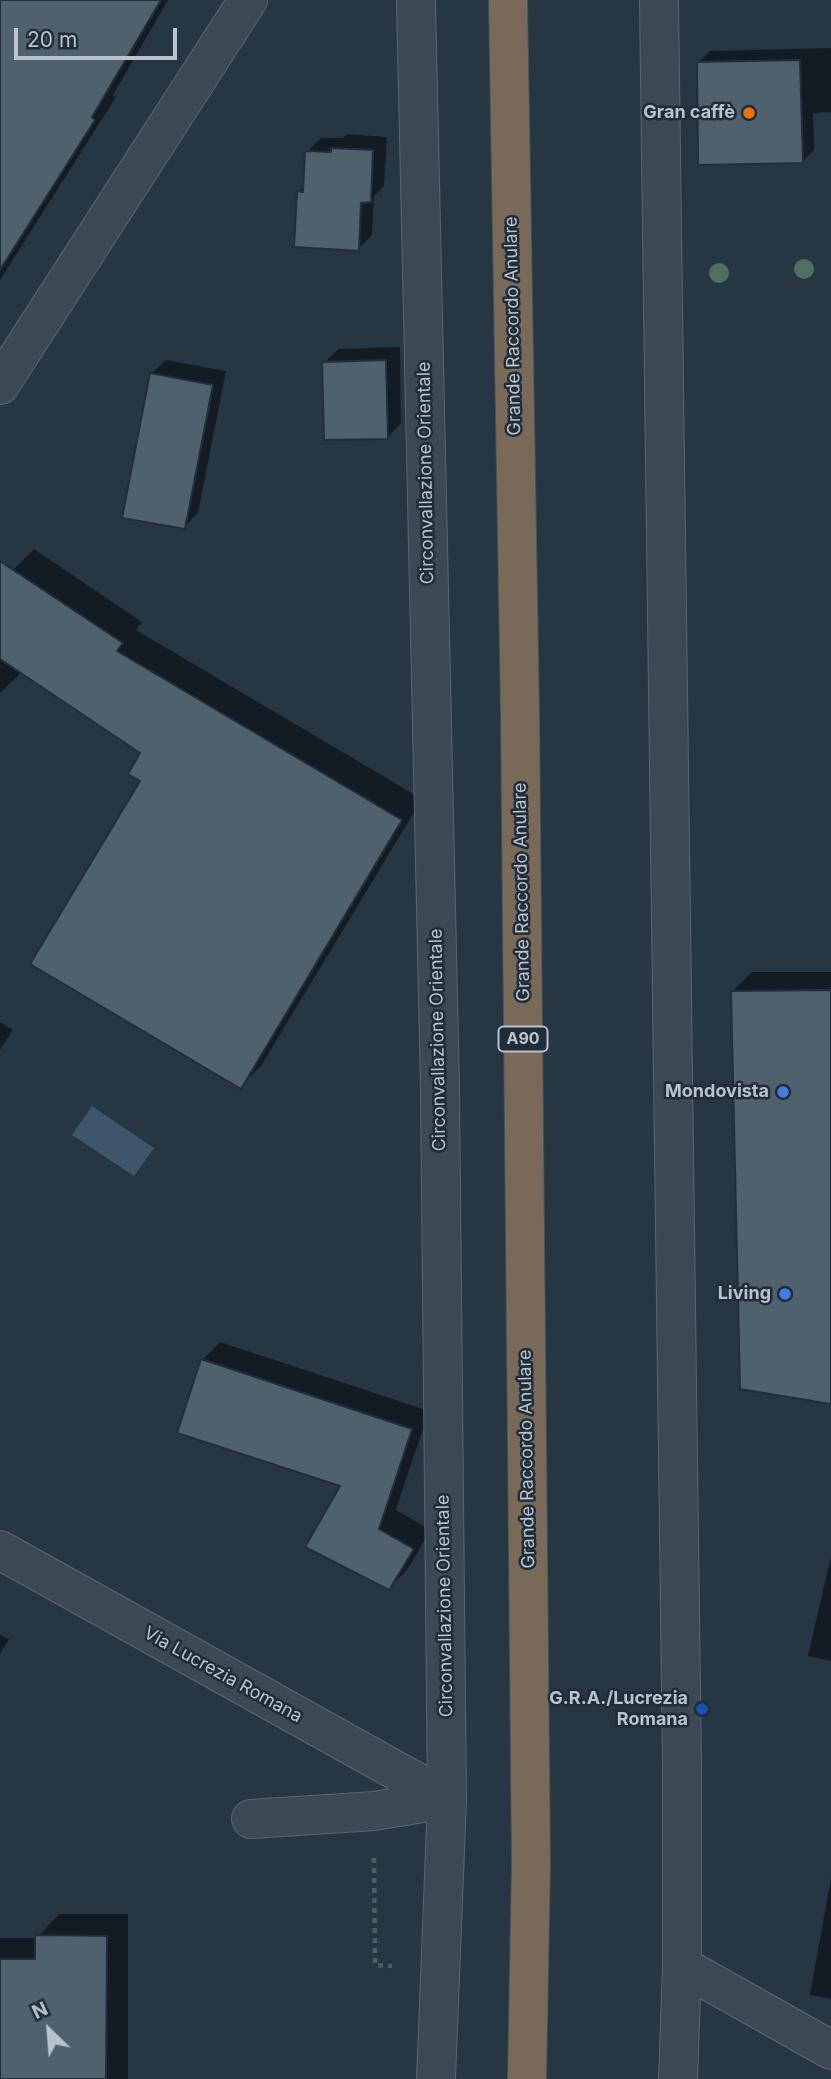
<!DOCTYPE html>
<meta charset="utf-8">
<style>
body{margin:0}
#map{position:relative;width:831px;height:2079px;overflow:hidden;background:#273643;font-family:Inter,sans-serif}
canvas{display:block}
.north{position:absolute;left:14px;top:1995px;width:70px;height:70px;-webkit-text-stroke:5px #202d39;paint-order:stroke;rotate:335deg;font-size:19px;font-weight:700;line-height:28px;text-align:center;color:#b9c3cd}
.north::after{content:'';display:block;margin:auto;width:24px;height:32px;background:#b9c3cd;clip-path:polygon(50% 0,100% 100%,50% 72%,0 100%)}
.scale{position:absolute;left:14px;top:28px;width:163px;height:32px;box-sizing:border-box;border:4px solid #b9c3cd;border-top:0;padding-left:9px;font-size:21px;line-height:24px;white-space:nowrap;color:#b9c3cd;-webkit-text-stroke:5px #202d39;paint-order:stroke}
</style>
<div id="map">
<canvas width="831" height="2079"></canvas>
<div class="north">N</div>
<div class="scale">20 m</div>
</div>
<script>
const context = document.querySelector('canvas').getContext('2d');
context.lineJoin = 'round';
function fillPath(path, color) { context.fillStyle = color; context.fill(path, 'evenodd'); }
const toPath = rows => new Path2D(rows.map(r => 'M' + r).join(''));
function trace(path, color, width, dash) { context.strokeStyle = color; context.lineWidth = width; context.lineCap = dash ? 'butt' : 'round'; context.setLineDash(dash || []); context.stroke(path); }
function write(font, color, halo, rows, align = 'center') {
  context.font = font + ' Inter,sans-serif'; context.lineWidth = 5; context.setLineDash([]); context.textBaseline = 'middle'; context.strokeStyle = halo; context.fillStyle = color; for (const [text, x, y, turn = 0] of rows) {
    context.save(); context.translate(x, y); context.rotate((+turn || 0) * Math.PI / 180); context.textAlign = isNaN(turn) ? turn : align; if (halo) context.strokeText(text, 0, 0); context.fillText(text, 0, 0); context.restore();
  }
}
fillPath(toPath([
 [92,1106,154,1148,134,1176,72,1135]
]), '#3e566c');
fillPath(toPath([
 [0,0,168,0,113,95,116,97,0,280],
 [831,48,831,112,813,113,814,150,802,162,698,63,710,51],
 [347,134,387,137,384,186,374,196,372,235,358,249,298,192,305,185,307,152,321,138,343,138],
 [400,347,401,423,387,438,324,363,338,349],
 [166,360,226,371,198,513,184,527,151,374],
 [34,549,142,622,136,630,422,799,261,1066,240,1087,142,781,143,753,22,672,0,693,0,590,13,570],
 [752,972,831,972,831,1402,733,991],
 [0,1022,13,1030,0,1050],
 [220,1342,429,1411,396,1510,431,1530,407,1570,389,1588,342,1485,202,1360],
 [831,1556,831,1661,808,1656],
 [0,1635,9,1639,0,1654],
 [831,1878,831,1999,810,1995],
 [59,1914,128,1914,128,2079,0,2079,0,1938,37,1938]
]), '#0007');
const building = toPath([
 [0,0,161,0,92,117,95,120,0,270,0,0],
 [800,60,803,163,698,165,697,62,800,60],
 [331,148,373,150,371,202,361,203,359,251,294,247,297,191,303,192,305,151,331,152,331,148],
 [386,360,388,439,324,440,322,362,386,360],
 [150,373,213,385,185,529,122,518,150,373],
 [0,561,123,643,117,651,402,820,241,1089,30,964,140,781,128,774,140,753,0,659,0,561],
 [831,990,831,1404,740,1389,731,991,831,990],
 [201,1359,412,1429,379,1529,414,1549,389,1590,305,1547,340,1486,177,1433,201,1359],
 [35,1935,107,1936,106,2079,0,2079,0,1959,35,1959,35,1935]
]);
fillPath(building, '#50616e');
trace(building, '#222f3a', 2);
const minor = toPath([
 [416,0,440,1089,447,1799,436,2079],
 [659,0,682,1765,682,1966,678,2079],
 [0,385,248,0],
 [0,1550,447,1799],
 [251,1819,374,1811,447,1799],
 [682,1966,831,2050]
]);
const highway = toPath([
 [508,0,520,713,531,1864,527,2079]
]);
trace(minor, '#5a6670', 40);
trace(highway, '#46535d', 40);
trace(toPath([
 [374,1858,375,1965,392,1966]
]), '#486060', 4.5, [5, 5]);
trace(minor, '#3c4853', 38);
trace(highway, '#796959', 38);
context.fillStyle = '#4f6f5f';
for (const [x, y] of [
 [804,269],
 [719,273]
]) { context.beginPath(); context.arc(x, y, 10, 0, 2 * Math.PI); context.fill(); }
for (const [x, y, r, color] of [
 [749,113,7,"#e8710a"],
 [783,1092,7,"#3f7fe0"],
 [785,1294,7,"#3f7fe0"],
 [702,1709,7,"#1a4fb4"]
]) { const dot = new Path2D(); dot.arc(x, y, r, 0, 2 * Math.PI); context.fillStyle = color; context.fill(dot); trace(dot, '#202d39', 2.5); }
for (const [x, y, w] of [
 [523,1039,49]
]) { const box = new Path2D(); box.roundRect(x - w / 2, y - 12.5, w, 25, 5); context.fillStyle = '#202d39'; context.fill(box); trace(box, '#b9c3cd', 2); }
write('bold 16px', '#b9c3cd', null, [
 ["A90",523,1039]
]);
write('bold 18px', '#b9c3cd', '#202d39', [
 ["Gran caffè",735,113],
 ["Mondovista",769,1092],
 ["Living",771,1294],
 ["G.R.A./Lucrezia",688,1699],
 ["Romana",688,1720]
], 'right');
write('18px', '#b9c3cd', '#202d39', [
 ["Grande Raccordo Anulare",513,326,-91],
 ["Circonvallazione Orientale",426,473,-91],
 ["Grande Raccordo Anulare",522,892,-91],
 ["Circonvallazione Orientale",438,1040,-91],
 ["Grande Raccordo Anulare",527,1459,-91],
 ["Circonvallazione Orientale",445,1606,-91],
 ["Via Lucrezia Romana",223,1675,29]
]);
</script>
